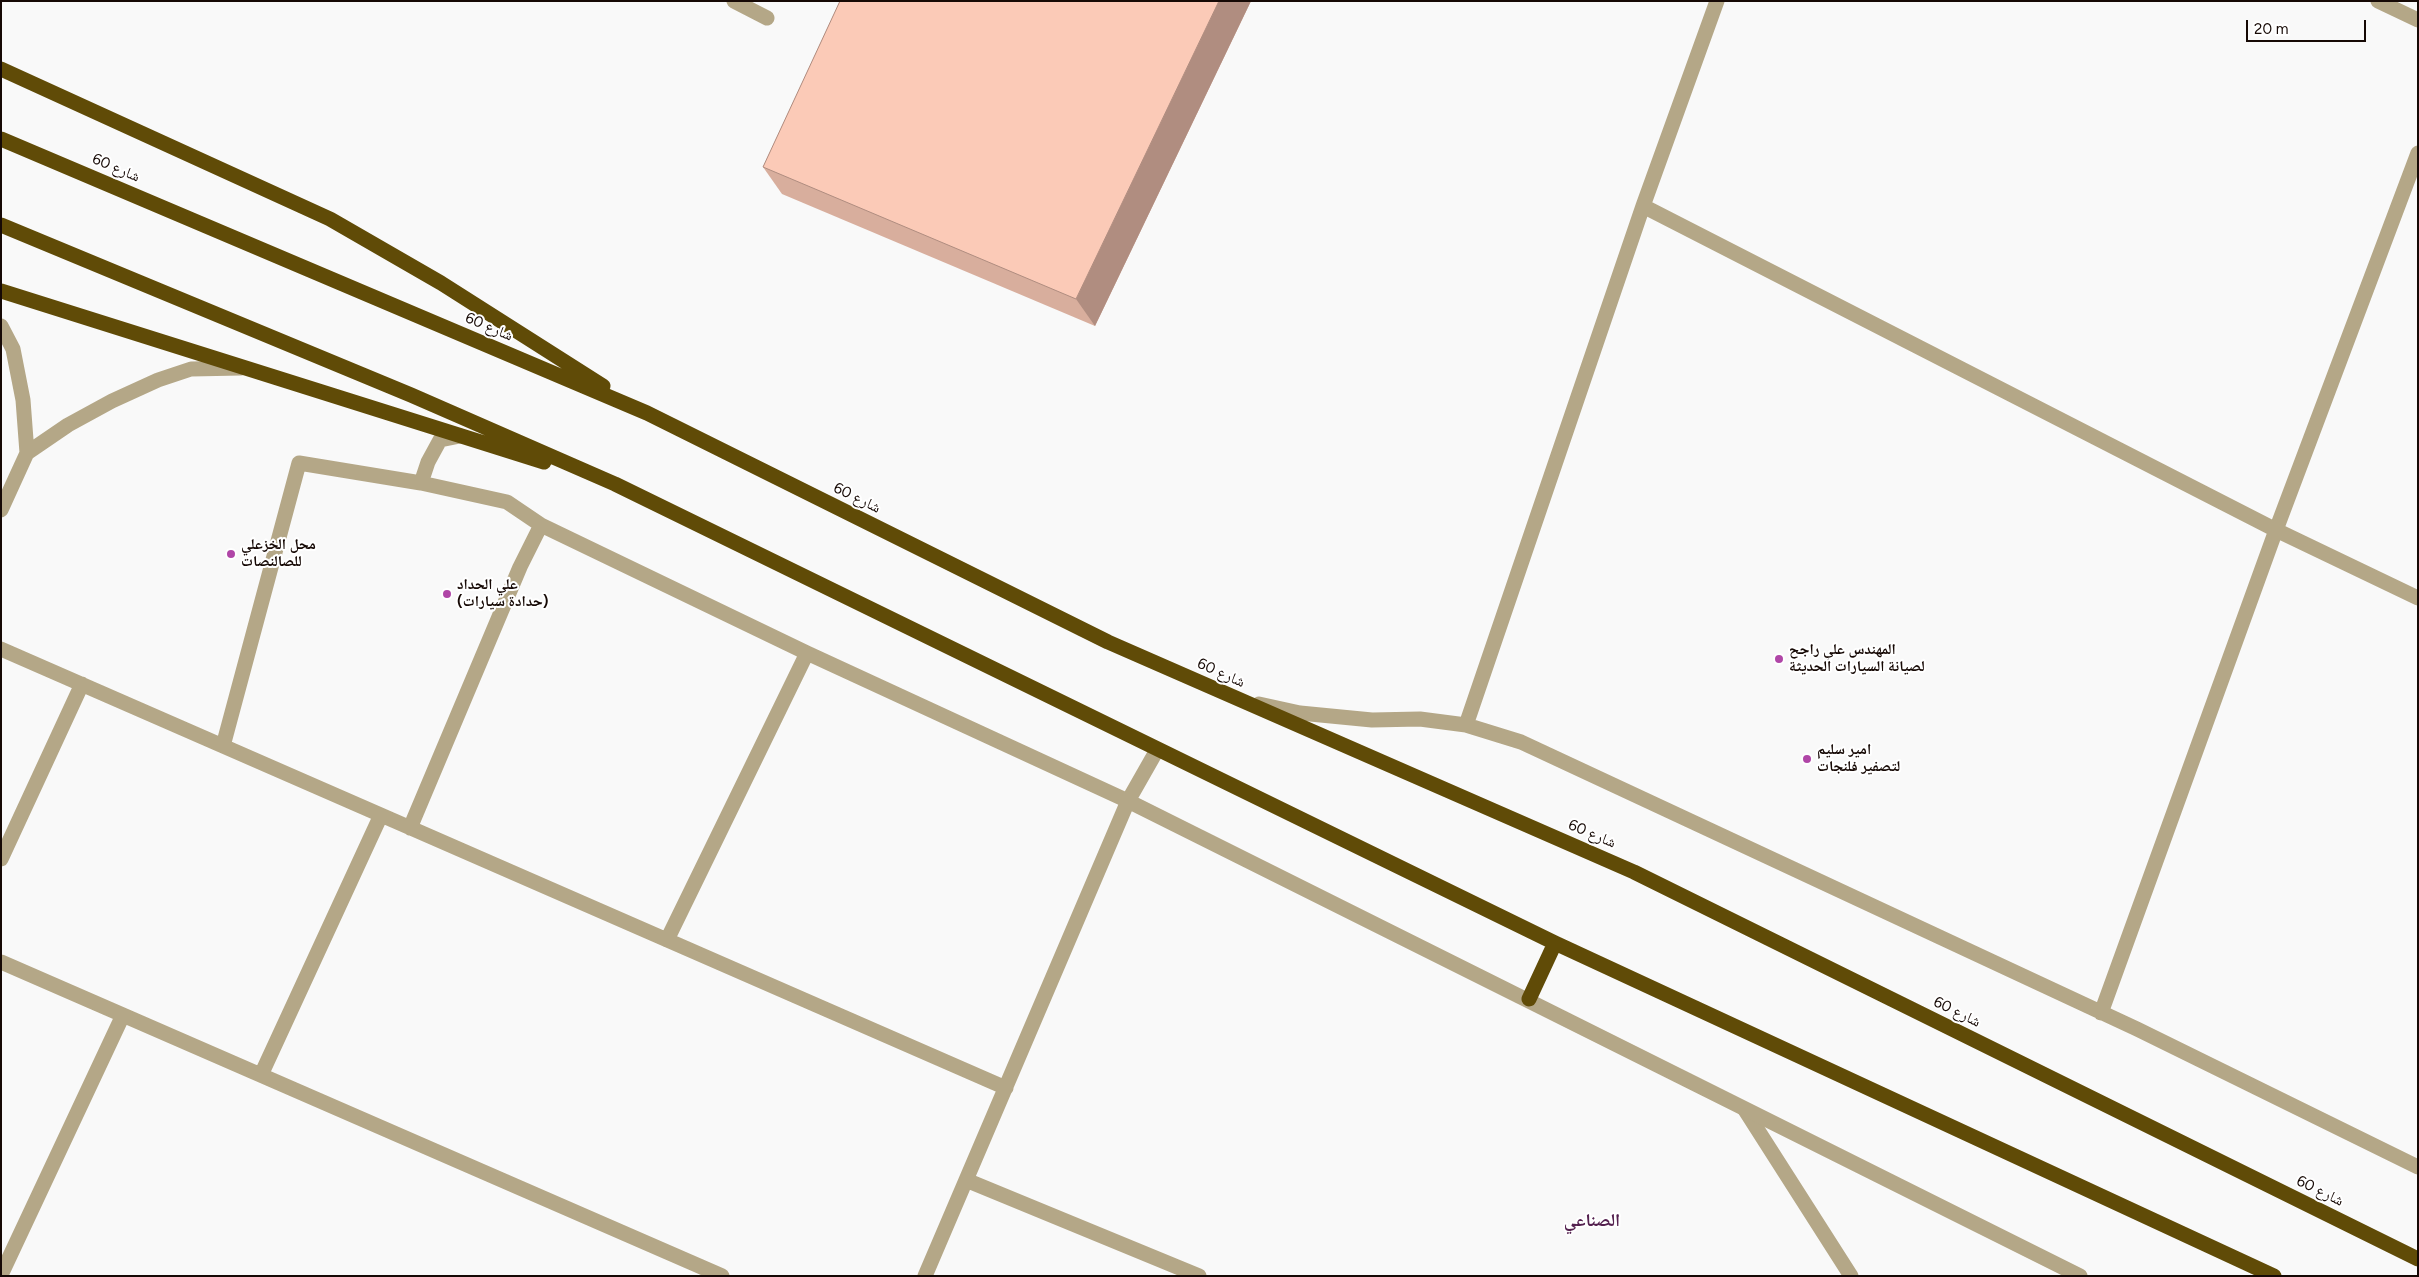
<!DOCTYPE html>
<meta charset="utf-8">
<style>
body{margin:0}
#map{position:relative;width:2419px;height:1277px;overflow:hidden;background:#f9f9f9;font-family:Figtree,sans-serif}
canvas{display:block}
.frame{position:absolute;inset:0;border:2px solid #160905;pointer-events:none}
.scale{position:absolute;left:2246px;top:20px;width:120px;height:22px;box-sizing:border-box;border:2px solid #160905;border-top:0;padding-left:6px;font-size:15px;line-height:18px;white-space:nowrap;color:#160905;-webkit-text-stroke:4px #fff;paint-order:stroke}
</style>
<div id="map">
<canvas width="2419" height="1277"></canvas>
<div class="frame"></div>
<div class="scale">20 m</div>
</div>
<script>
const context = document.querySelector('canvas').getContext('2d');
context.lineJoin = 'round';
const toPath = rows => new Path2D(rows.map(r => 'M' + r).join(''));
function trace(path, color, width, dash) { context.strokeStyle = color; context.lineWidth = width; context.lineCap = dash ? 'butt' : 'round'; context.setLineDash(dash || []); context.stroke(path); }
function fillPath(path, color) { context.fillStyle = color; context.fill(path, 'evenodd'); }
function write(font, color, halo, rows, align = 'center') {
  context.font = font + ' Figtree,"Noto Naskh Arabic",sans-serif'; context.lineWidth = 4; context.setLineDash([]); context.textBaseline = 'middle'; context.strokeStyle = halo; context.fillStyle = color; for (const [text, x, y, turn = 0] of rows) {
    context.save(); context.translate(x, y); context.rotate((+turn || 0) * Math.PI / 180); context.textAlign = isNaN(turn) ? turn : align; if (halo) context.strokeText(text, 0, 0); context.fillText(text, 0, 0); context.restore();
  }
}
trace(toPath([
 [1745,1110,1851,1276]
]), '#b4a787', 15);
trace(toPath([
 [734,1,767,18],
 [2378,1,2418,20],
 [1643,206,2276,530,2418,598],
 [1,326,13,349,23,400,27,453,1,510],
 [27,453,68,425,112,401,158,380,191,369,241,368],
 [421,483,428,462,440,440,460,436],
 [1,649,1006,1088],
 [1259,704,1300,713,1372,720,1420,719,1466,725,1521,742,2137,1029,2418,1167],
 [1466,725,1643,206,1717,1],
 [223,746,299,463,421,483,507,502,541,525,807,653,1128,801,2080,1276],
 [410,828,520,567,541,525],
 [1,859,82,684],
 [667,940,807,653],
 [1,962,722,1276],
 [2101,1013,2276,530,2418,153],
 [261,1075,381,815],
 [966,1180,1199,1276],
 [1,1275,123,1015],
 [925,1276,1128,801,1157,750]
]), '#b4a787', 15);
trace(toPath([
 [1,69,330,219,441,283,603,386],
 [1,139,647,413,1108,642,1634,872,2418,1259],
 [1,225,411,395,615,484,1555,943,2274,1276],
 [1,291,544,462],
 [1529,999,1555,943]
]), '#604b07', 15);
fillPath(toPath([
 [840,1,1251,1,1095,326,782,194,763,167]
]), '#d8ae9d');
fillPath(toPath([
 [1219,1,1251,1,1095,326,1076,299]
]), '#b08d80');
const building = toPath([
 [840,1,1219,1,1076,299,763,167,840,1]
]);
fillPath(building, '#fbcab7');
trace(building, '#b08d80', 1);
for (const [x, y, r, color] of [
 [231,554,5,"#b046a7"],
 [447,594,5,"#b046a7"],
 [1779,659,5,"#b046a7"],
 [1807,759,5,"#b046a7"]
]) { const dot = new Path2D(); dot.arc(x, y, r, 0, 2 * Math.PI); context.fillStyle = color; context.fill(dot); trace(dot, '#fff', 2); }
write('15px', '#160905', '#fff', [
 ["شارع 60",116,168,23],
 ["شارع 60",489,327,23],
 ["شارع 60",857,498,26],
 ["شارع 60",1221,673,24],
 ["شارع 60",1592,834,23],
 ["شارع 60",1957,1012,26],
 ["شارع 60",2320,1191,26]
]);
write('bold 15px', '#160905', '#fff', [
 ["محل الخزعلي",241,545],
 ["للصالنصات",241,562],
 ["علي الحداد",457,585],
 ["(حدادة سيارات)",457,602],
 ["المهندس علي راجح",1789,650],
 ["لصيانة السيارات الحديثة",1789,667],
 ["امير سليم",1817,750],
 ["لتصفير فلنجات",1817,767]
], 'left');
write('bold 18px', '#54214f', '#fff', [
 ["الصناعي",1592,1221]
]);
</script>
